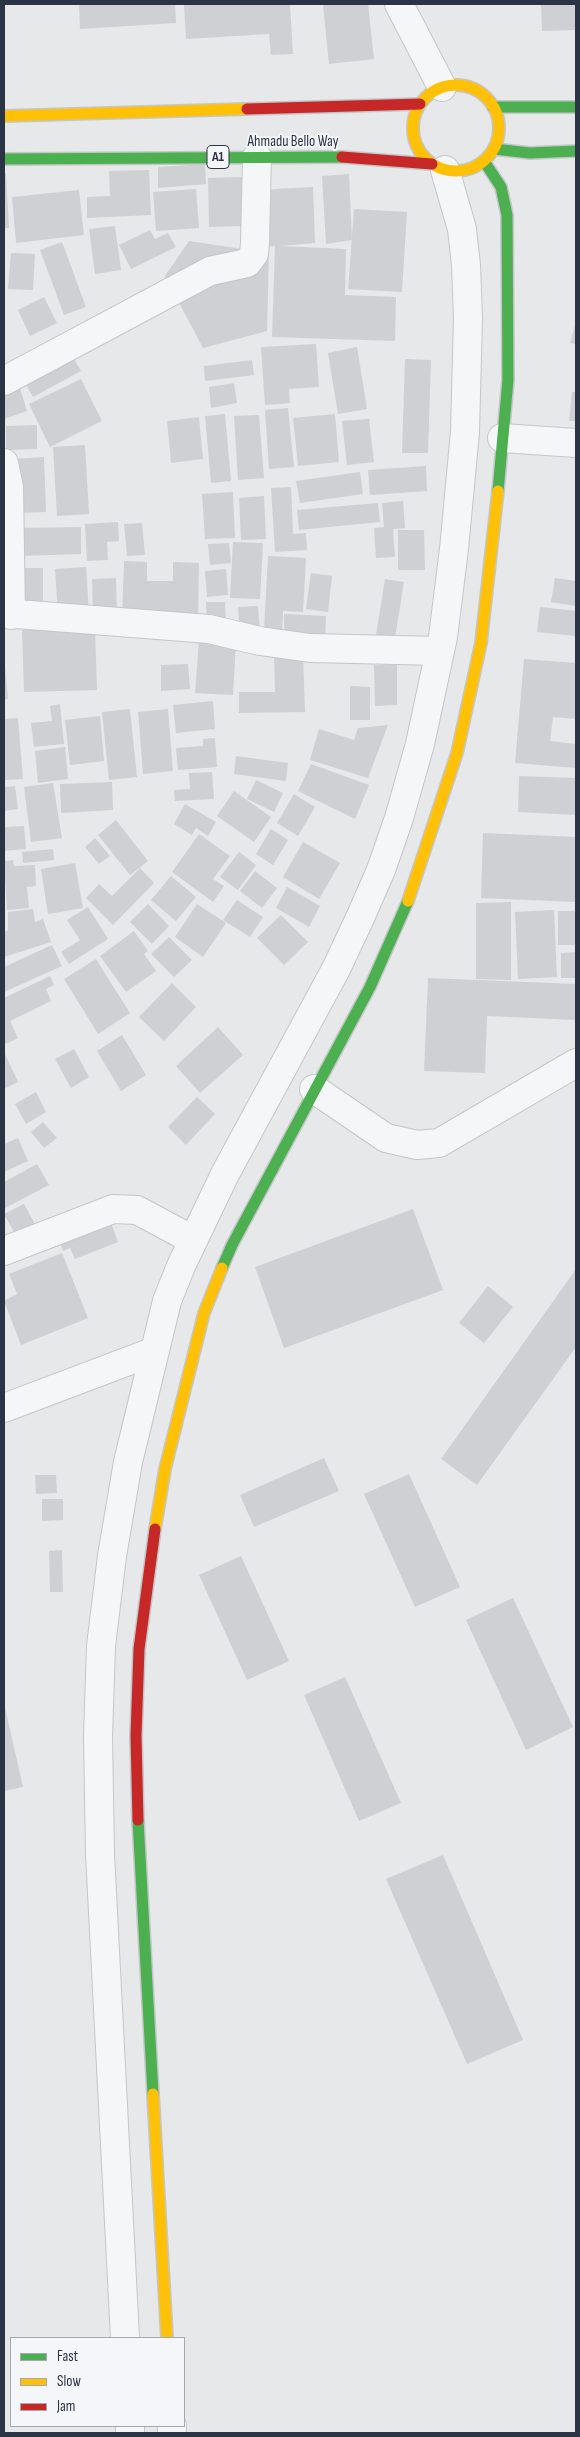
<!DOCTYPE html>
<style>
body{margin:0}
#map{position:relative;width:580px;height:2437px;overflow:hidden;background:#e6e8ea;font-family:"Sofia Sans Condensed",sans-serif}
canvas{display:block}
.frame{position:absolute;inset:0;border:5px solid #2b3445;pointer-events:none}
.legend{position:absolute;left:10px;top:2337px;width:175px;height:90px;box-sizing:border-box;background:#f4f6f9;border:1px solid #a4a8b1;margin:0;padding:6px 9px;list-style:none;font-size:15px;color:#2b3445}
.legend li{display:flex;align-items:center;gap:10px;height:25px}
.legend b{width:25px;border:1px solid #a4a8b1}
</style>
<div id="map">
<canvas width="580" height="2437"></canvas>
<div class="frame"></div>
<ul class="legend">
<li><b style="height:6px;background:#4caf50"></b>Fast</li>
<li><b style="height:6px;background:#ffc107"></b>Slow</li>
<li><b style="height:6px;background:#c62828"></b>Jam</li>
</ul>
</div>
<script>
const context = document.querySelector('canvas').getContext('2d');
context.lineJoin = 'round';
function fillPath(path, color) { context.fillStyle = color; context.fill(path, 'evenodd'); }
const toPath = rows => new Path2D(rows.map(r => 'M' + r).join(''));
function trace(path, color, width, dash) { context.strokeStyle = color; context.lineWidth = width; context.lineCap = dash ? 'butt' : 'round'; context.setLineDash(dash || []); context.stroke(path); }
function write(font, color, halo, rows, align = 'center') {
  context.font = font + ' "Sofia Sans Condensed",sans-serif'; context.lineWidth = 4; context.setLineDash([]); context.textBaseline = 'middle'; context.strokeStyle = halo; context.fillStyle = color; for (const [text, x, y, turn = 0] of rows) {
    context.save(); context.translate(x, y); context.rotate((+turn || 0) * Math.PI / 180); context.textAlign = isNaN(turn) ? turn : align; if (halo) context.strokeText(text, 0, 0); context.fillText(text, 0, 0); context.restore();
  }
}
fillPath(toPath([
 [79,4,175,4,176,23,80,29],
 [184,4,290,4,293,54,271,55,269,34,186,39],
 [335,4,368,4,374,59,329,64,323,5],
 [541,4,576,4,576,30,542,31],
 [205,164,206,184,158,188,158,167],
 [149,170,151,215,87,218,87,197,110,196,109,171],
 [4,173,6,173,9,228,4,228],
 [349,174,352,240,326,244,322,176],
 [243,177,244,226,209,227,208,178],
 [313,187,315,243,279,246,346,249,345,295,396,297,395,341,272,337,275,246,260,247,257,190],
 [196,189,199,228,156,231,153,192],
 [79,190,84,235,16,243,12,197],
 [354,209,407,212,402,292,348,289],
 [115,226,121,270,95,274,89,229],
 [150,230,155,239,168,233,176,247,131,269,119,245],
 [189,241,269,253,267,331,203,348,165,276],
 [62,242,86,307,64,315,40,250],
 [11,253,35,254,33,290,8,289],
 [44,297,57,323,30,336,18,310],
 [576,322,576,344,570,343],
 [316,344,319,387,289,389,290,403,265,405,261,347],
 [357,347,367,409,338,414,328,353],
 [69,350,81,371,33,397,21,376],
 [405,359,431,360,428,453,402,453],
 [252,360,254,375,205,381,204,366],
 [81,379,102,421,50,447,29,404],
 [234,383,237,403,211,408,209,387],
 [19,385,27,411,4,419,4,390],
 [572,392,576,392,576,421,569,421],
 [288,408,294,467,269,469,265,410],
 [225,414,231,481,211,483,205,416],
 [335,414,339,462,298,466,293,418],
 [259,415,264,478,238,480,234,416],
 [199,417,203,459,171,463,167,421],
 [369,419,374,462,347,465,342,421],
 [37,425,37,449,6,450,6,426],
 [85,445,89,514,57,516,53,447],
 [44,457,46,512,15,513,12,459],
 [426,466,427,491,370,495,368,470],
 [360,472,363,494,300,503,296,481],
 [291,487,293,534,306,533,307,550,275,552,271,488],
 [233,492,235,538,205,539,202,494],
 [264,496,266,539,241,540,239,498],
 [403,501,405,528,393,529,395,557,376,558,374,528,384,527,382,503],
 [378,503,380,522,299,530,297,510],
 [118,522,119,541,107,542,108,560,87,561,85,524],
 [142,523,145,555,127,556,124,524],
 [81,527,81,554,18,556,18,528],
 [398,530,424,530,425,570,398,570],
 [233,542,263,543,260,599,230,598],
 [229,543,231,563,210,565,208,544],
 [268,556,306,558,303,612,283,611,282,632,264,631],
 [124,561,147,562,147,581,173,581,173,562,199,563,198,622,122,620],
 [86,567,89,613,58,615,55,569],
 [20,568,43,568,43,608,20,608],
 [226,569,228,595,207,597,205,571],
 [311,573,332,576,328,612,306,609],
 [116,578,117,614,93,615,92,579],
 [555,578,576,581,576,606,551,602],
 [385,579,404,582,394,644,375,641],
 [206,602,225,602,226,625,207,626],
 [258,606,260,632,240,633,238,607],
 [540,607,576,611,576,636,537,632],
 [284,614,326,616,325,640,284,638],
 [95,627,97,690,24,692,22,630],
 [199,640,236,643,233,695,195,693],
 [303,652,305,712,239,713,239,692,275,692,274,653],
 [4,655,8,699,4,699],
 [524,659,576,663,576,719,553,717,550,741,576,744,576,768,515,763],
 [188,664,190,689,161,691,161,665],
 [374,665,397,665,397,705,375,706],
 [350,686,370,687,370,720,350,720],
 [213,701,215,729,176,733,173,705],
 [60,704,64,744,34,747,31,723,52,721,50,706],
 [130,709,137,777,109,780,102,712],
 [168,709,173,771,143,774,138,712],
 [100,716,104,761,70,765,65,720],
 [18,718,23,779,4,780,4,719],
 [388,725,368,778,310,760,319,729,354,740,358,728],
 [215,738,217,767,178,770,176,748,203,746,203,739],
 [65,747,68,779,38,783,35,751],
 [236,756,288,763,286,781,234,774],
 [311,764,369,785,355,819,298,791],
 [212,772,214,799,175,801,174,790,190,789,189,773],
 [519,776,576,778,576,815,518,812],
 [256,780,283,793,274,812,247,799],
 [112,782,113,810,61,813,60,784],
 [53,783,62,838,31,842,24,787],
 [15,786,18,809,4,811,4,787],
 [234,791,271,817,254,842,217,816],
 [294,794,315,807,298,836,277,823],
 [185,804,216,822,208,836,196,828,192,835,174,824],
 [116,820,148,861,130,875,98,835],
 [24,826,26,849,4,851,4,827],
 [271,829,288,840,273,865,256,854],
 [483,833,576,837,576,902,481,898],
 [199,834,230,856,213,879,224,886,213,902,172,872],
 [95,838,110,856,99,864,85,847],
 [303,842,340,863,319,899,283,877],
 [53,849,54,860,23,863,22,852],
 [239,852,256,865,238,890,220,877],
 [13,860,14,866,35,865,36,886,27,887,29,908,7,910,4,861],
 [75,863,83,908,48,914,41,869],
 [140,868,154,883,113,925,86,898,99,884,112,896],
 [255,871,277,888,262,908,240,891],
 [171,876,196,897,176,921,151,900],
 [287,887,320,906,309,927,276,908],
 [237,900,263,917,250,937,223,920],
 [511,902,511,980,476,979,476,903],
 [148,904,169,926,152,944,130,922],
 [197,904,226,923,203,957,175,937],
 [88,907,108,939,69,964,61,952,80,940,67,920],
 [33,909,35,922,43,919,51,942,4,957,4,932,8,930,8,912],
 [554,910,557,977,518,979,515,912],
 [558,911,576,911,576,945,558,945],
 [281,915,308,942,284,965,257,938],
 [134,931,148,951,144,954,156,971,126,992,100,956],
 [169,937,192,960,174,977,151,954],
 [52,945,62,966,4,992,4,967],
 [576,952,576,978,561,978,561,953],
 [96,959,130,1013,98,1034,64,979],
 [50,976,54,985,46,989,51,1001,10,1021,18,1038,6,1044,4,1040,4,998],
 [428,978,576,984,576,1020,487,1016,485,1073,424,1071],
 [172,983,196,1007,164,1041,139,1017],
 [218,1027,243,1055,200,1093,176,1066],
 [122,1035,146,1075,121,1091,97,1051],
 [74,1049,89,1077,71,1088,55,1059],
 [4,1052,18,1082,4,1089],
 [36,1092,46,1112,26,1124,15,1104],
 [197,1097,215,1114,186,1145,168,1127],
 [43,1122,57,1138,44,1148,31,1132],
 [18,1138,28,1161,4,1172,4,1144],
 [37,1164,49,1185,5,1208,4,1182],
 [24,1204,35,1224,15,1234,4,1214],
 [413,1209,443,1290,284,1348,255,1267],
 [109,1217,118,1242,75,1259,70,1248,63,1251,58,1237],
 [62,1253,88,1318,21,1345,4,1301,17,1294,9,1274],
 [576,1269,576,1347,477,1485,441,1459],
 [488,1286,513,1307,484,1343,459,1323],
 [324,1458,339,1491,254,1527,240,1495],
 [409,1474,460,1587,415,1607,364,1494],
 [35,1475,56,1475,57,1493,36,1494],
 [42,1499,63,1499,63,1520,42,1521],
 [62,1550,63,1592,50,1592,49,1551],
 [241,1556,289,1661,247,1680,199,1575],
 [513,1598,573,1727,526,1750,466,1620],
 [345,1677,401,1803,359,1821,304,1695],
 [4,1703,23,1787,4,1791],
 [443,1855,523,2040,467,2064,386,1879]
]), '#ced0d3');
const street = toPath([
 [399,4,442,87],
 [4,381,210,271,247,263,254,254,255,243,257,157],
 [502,438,576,443],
 [4,463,9,487,11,615],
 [4,613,209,629,260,641,310,648,440,651],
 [314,1089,386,1138,417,1145,439,1143,576,1063],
 [4,1251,113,1209,137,1210,193,1240],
 [4,1408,155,1351],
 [125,2338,100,1854,98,1736,101,1646,112,1556,128,1462,167,1301,181,1266,225,1174,336,969,360,918,381,870,399,818,420,744,443,637,454,549,465,432,468,318,466,265,462,229,445,170],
 [130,2426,130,2433],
 [172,2426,172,2433]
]);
const fast = toPath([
 [493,107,576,107],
 [494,149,530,153,576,151],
 [4,159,342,157],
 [484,161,501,187,507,215,508,380,498,491],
 [222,1268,232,1245,370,987,408,901],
 [138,1820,153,2094]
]);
const slow = toPath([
 '413 128a43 43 0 1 1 86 0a43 43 0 1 1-86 0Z',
 [4,116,247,109],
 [408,901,457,753,481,643,498,491],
 [155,1529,165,1469,204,1313,222,1268],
 [153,2094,167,2338]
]);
const jam = toPath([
 [247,109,420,104],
 [342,157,432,164],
 [138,1820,136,1736,139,1649,155,1529]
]);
trace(street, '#c4c6c8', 30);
trace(fast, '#c4c6c8', 14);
trace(slow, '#c4c6c8', 14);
trace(jam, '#c4c6c8', 14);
trace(street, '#f5f6f7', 28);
trace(fast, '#4caf50', 11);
trace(slow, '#ffc107', 11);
trace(jam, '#c62828', 11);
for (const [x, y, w] of [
 [218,157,22]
]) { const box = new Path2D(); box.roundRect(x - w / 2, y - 11.5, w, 23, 4); context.fillStyle = '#f4f6f9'; context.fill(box); trace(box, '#2b3445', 1); }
write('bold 14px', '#2b3445', null, [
 ["A1",218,157]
]);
write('15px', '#2b3445', '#f4f6f9', [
 ["Ahmadu Bello Way",293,142]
]);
</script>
